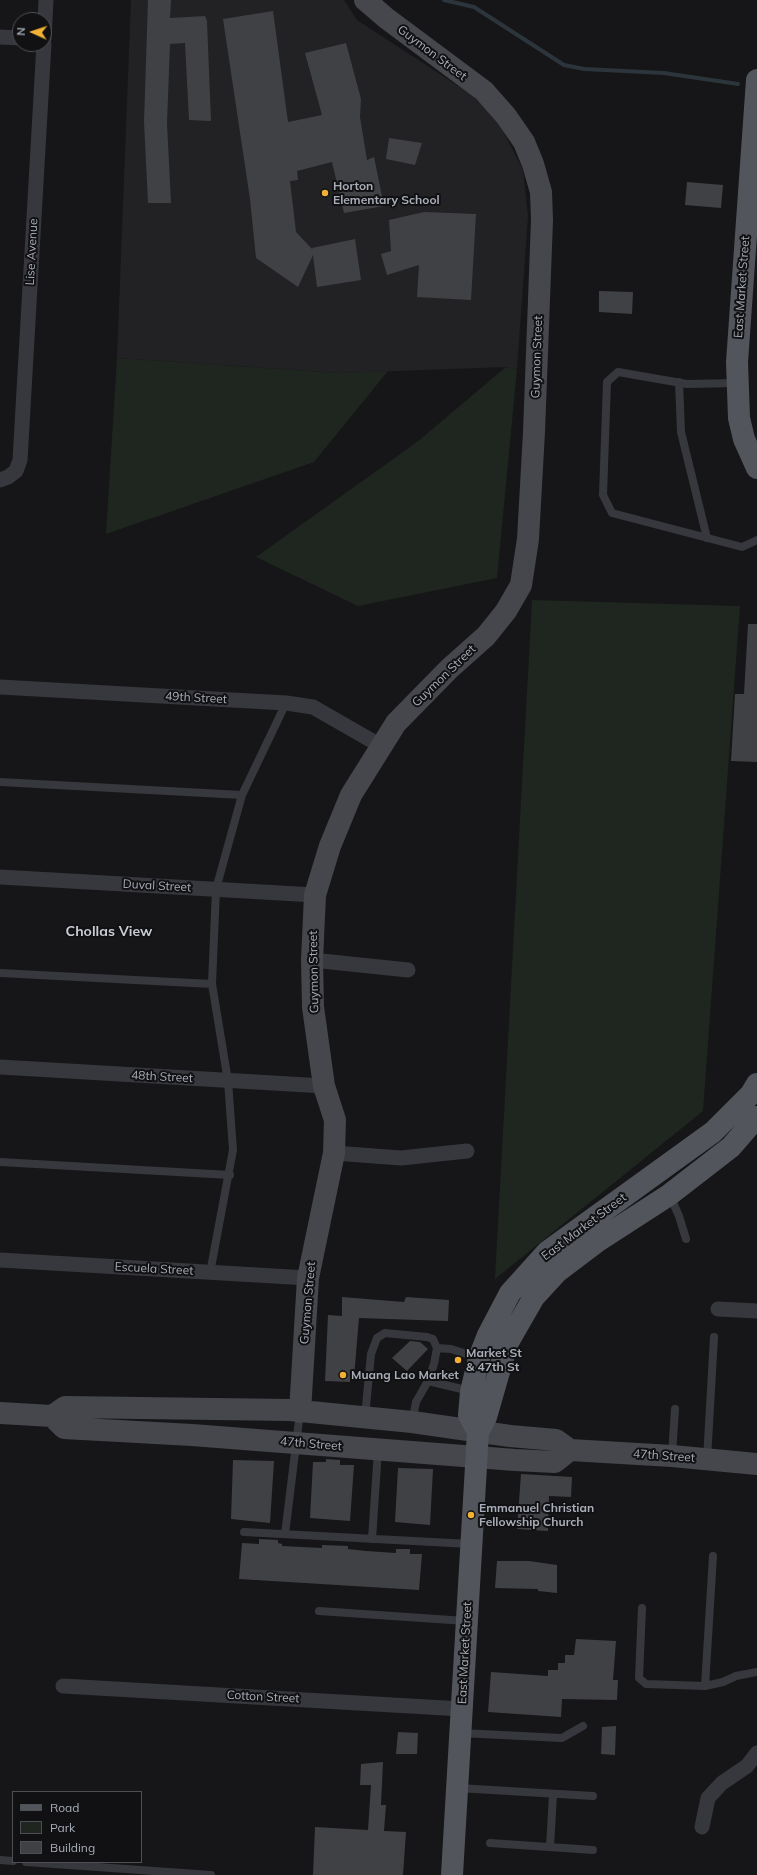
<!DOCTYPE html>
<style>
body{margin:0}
#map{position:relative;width:757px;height:1875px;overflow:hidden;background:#161618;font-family:Mulish,sans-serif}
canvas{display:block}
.legend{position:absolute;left:12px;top:1791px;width:130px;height:72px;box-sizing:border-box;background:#111113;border:1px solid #4d4f55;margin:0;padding:5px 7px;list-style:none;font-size:12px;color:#a8adb8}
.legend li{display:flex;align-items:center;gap:8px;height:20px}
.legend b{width:20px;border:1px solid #4d4f55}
.north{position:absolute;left:12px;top:12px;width:40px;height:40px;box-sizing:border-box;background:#111113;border:1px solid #4d4f55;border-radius:50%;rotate:273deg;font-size:11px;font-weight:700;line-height:16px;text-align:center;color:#a8adb8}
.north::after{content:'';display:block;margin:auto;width:14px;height:18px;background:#f2b134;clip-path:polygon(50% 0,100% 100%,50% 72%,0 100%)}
</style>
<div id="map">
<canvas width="757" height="1875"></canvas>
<ul class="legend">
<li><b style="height:5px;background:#53555c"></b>Road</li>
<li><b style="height:11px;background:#1e261f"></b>Park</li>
<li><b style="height:11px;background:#404145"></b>Building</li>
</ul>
<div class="north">N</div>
</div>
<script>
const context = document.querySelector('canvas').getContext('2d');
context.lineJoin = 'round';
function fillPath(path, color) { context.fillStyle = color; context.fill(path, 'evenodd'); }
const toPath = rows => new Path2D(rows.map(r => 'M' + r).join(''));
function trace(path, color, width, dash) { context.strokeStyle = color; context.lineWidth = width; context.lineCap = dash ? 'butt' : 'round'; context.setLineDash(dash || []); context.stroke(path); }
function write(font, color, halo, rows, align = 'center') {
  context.font = font + ' Mulish,sans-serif'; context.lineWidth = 4; context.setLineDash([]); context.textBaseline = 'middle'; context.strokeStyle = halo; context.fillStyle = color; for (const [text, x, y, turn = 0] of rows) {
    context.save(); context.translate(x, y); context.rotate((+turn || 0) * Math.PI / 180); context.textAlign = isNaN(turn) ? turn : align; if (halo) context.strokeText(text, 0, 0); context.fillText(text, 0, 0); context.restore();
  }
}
fillPath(toPath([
 [131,0,344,0,357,20,472,95,498,121,523,170,528,216,517,369,506,367,339,373,117,358]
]), '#222225');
fillPath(toPath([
 [117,358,339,373,388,371,314,462,106,534],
 [506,367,517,369,497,578,358,606,256,557,417,442],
 [532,600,740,606,703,1111,495,1279]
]), '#1e261f');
trace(toPath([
 [444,0,474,7,564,65,584,69,664,73,738,84]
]), '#2c353c', 4);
fillPath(toPath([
 [148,0,171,0,170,18,205,16,207,21,211,121,189,120,185,43,170,44,167,123,171,203,148,203,144,122],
 [273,11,288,122,322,115,305,53,346,43,361,99,360,117,367,160,374,157,384,206,344,213,332,162,297,171,298,180,290,181,296,232,313,250,312,248,355,239,361,280,317,287,313,255,298,287,256,258,250,199,223,19],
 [389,138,422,143,415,165,386,159],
 [687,182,723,185,721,208,685,205],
 [424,212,476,214,471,300,417,297,419,265,387,275,381,254,391,251,389,220],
 [599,291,633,292,632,314,599,312],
 [748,624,757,624,757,762,731,761,735,694,744,694],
 [342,1297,404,1302,406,1297,449,1300,448,1321,359,1318,354,1377,350,1377,350,1382,325,1381,328,1315,342,1316],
 [410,1341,420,1342,428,1349,407,1371,392,1358],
 [326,1459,340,1460,340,1465,354,1465,350,1521,310,1518,313,1462,326,1462],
 [233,1460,274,1461,270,1523,231,1519],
 [398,1468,433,1469,430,1525,395,1522],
 [521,1474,572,1477,571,1497,549,1496,548,1531,517,1529],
 [259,1539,278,1540,278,1543,282,1544,282,1546,322,1548,322,1545,348,1546,348,1549,366,1551,396,1553,396,1549,410,1549,410,1554,422,1554,419,1590,239,1579,242,1543,259,1544],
 [497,1561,529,1561,557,1565,557,1593,538,1591,538,1589,495,1588],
 [576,1639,616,1641,613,1680,618,1680,617,1700,562,1699,561,1717,488,1712,491,1672,548,1676,548,1670,558,1670,558,1663,565,1663,565,1655,574,1655],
 [616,1726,615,1755,601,1754,602,1727],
 [398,1732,418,1733,417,1754,396,1754],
 [383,1762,381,1805,386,1805,384,1831,406,1832,403,1875,313,1875,315,1827,368,1830,371,1785,360,1785,361,1764]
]), '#404145');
trace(toPath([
 [679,382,681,432,707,538],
 [737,383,687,384,618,372,607,382,603,495,612,513,742,547,757,540],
 [0,782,242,795],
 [0,973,212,984],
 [0,1162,230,1175],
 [670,1196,679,1216,686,1239],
 [210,1273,233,1150,228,1081,212,984,216,889,242,795,286,703],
 [437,1348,451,1349,479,1358],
 [428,1381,470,1391],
 [365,1417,371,1354,377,1338,385,1333,427,1337,433,1339,437,1348,434,1364,428,1381,416,1402,412,1422],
 [672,1455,675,1409],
 [707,1459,714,1337],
 [244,1532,470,1544],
 [285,1534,300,1412],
 [372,1539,378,1450],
 [642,1608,639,1678,646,1684,705,1686,723,1682,736,1676,757,1672],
 [319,1611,466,1621],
 [705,1686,713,1556],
 [461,1733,562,1738,583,1726],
 [458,1788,593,1796],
 [490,1843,593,1850],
 [550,1847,553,1794],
 [0,1860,13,1861],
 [26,1862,211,1875]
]), '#37383d', 8);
trace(toPath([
 [0,37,20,38],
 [44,39,46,0],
 [0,480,8,477,16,471,20,460,44,44],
 [0,687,286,703,313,707,381,746],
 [0,877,315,895],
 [312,960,408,970],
 [0,1067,324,1086],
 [334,1153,401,1158,467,1151],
 [0,1260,308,1278],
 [718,1309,757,1311],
 [63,1686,462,1709],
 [702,1827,708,1798,722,1783,747,1766,757,1753]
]), '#37383d', 15);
trace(toPath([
 [300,1412,308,1278,334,1153,335,1120,324,1086,313,1007,312,960,315,895,330,846,351,795,396,723,450,668,486,636,506,611,521,585,528,539,534,432,542,220,541,192,533,164,524,142,506,116,484,91,386,18,365,0],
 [0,1413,52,1416,65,1407,290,1410,412,1422,510,1436,556,1440,570,1450,672,1456,757,1464],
 [52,1416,64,1428,192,1435,515,1460,555,1462,570,1450]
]), '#45474d', 22);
trace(toPath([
 [757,80,737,362,739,418,744,439,757,468],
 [478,1432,469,1415,471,1392,479,1358,488,1335,510,1293,547,1252,713,1132,751,1094,757,1084],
 [452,1875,478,1432,486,1417,507,1344,534,1297,557,1272,598,1241,669,1195,731,1147,757,1117]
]), '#53555c', 22);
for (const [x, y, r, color] of [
 [325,193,4,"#f2b134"],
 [458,1360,4,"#f2b134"],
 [343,1375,4,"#f2b134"],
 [471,1515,4,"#f2b134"]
]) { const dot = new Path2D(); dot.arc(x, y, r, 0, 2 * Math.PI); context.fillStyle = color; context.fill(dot); trace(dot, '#111113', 1.5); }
write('12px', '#a8adb8', '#111113', [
 ["Guymon Street",432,53,37],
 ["Lise Avenue",32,252,-87],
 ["East Market Street",742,287,-86],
 ["Guymon Street",537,357,-88],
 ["Guymon Street",444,676,-44],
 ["49th Street",196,698,3],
 ["Duval Street",157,886,3],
 ["Guymon Street",314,972,-91],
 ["48th Street",162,1077,3],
 ["East Market Street",584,1227,-37],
 ["Escuela Street",154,1269,3],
 ["Guymon Street",308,1303,-85],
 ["47th Street",311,1444,5],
 ["47th Street",664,1456,4],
 ["East Market Street",465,1653,-87],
 ["Cotton Street",263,1697,3]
]);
write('bold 12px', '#a8adb8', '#111113', [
 ["Horton",333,186],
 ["Elementary School",333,200],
 ["Market St",466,1353],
 ["& 47th St",466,1367],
 ["Muang Lao Market",351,1375],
 ["Emmanuel Christian",479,1508],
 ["Fellowship Church",479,1522]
], 'left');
write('bold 14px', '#c9ccd4', '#111113', [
 ["Chollas View",109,932]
]);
</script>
